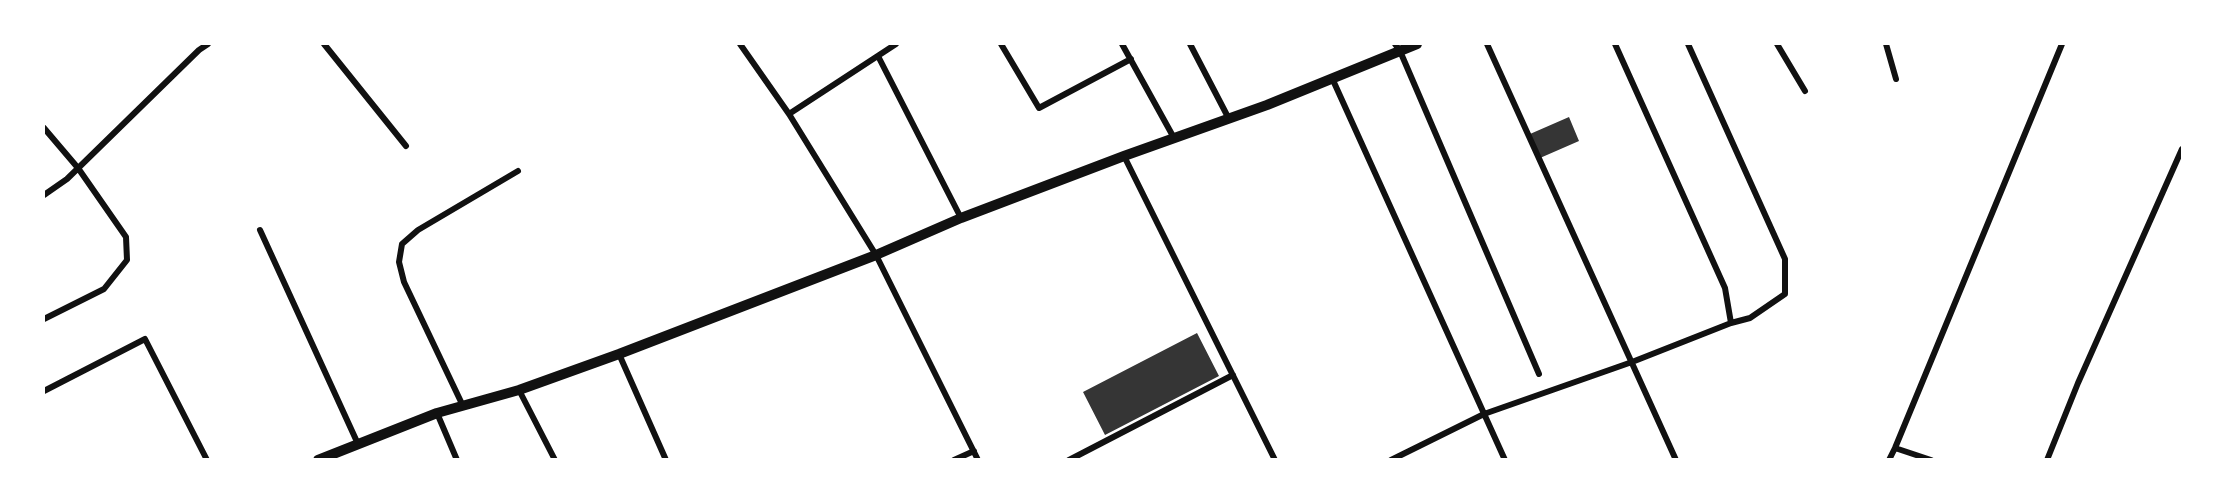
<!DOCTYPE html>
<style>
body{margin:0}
#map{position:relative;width:2226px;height:503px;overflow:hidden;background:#fff;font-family:Roboto,sans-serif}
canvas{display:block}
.frame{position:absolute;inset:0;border:45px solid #fff;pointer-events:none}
</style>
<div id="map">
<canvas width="2226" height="503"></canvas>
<div class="frame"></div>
</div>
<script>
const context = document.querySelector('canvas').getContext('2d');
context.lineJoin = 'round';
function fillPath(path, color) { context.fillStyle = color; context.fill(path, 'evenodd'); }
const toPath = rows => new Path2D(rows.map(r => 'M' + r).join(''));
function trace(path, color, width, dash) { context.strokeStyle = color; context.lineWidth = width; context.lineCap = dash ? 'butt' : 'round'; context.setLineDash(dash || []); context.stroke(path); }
fillPath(toPath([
 [1569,117,1579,141,1540,158,1530,134],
 [1197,333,1219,376,1105,435,1083,392]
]), '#353535');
trace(toPath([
 [324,44,406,146],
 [740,44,789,114,876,255,978,460],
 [1001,44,1039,108,1131,59],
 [1122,44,1174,138],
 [1190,44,1229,119],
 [1395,44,1400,51,1539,374],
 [1487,44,1676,460],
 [1615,44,1725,288,1731,323],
 [1777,44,1805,91],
 [1886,44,1896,79],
 [878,56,961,218],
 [1332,78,1505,460],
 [789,114,896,44],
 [44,128,78,168,126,237,127,260,104,289,44,319],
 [1124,156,1275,460],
 [44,195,67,179,199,50,208,44],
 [260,230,358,444],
 [619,354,666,460],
 [519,390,555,460],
 [44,391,145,339,207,460],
 [463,406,404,282,399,262,402,244,418,230,518,171],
 [437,413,457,460],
 [1895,448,1931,460],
 [954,460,974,451],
 [1069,460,1233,375],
 [1391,460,1484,414,1632,362,1731,323,1750,318,1785,294,1785,259,1688,44],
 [1889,460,1895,448,2062,44],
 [2047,460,2078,383,2182,149]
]), '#111', 6);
trace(toPath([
 [318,460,437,413,519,390,619,354,876,255,961,218,1124,156,1267,105,1417,44]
]), '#111', 10);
</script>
